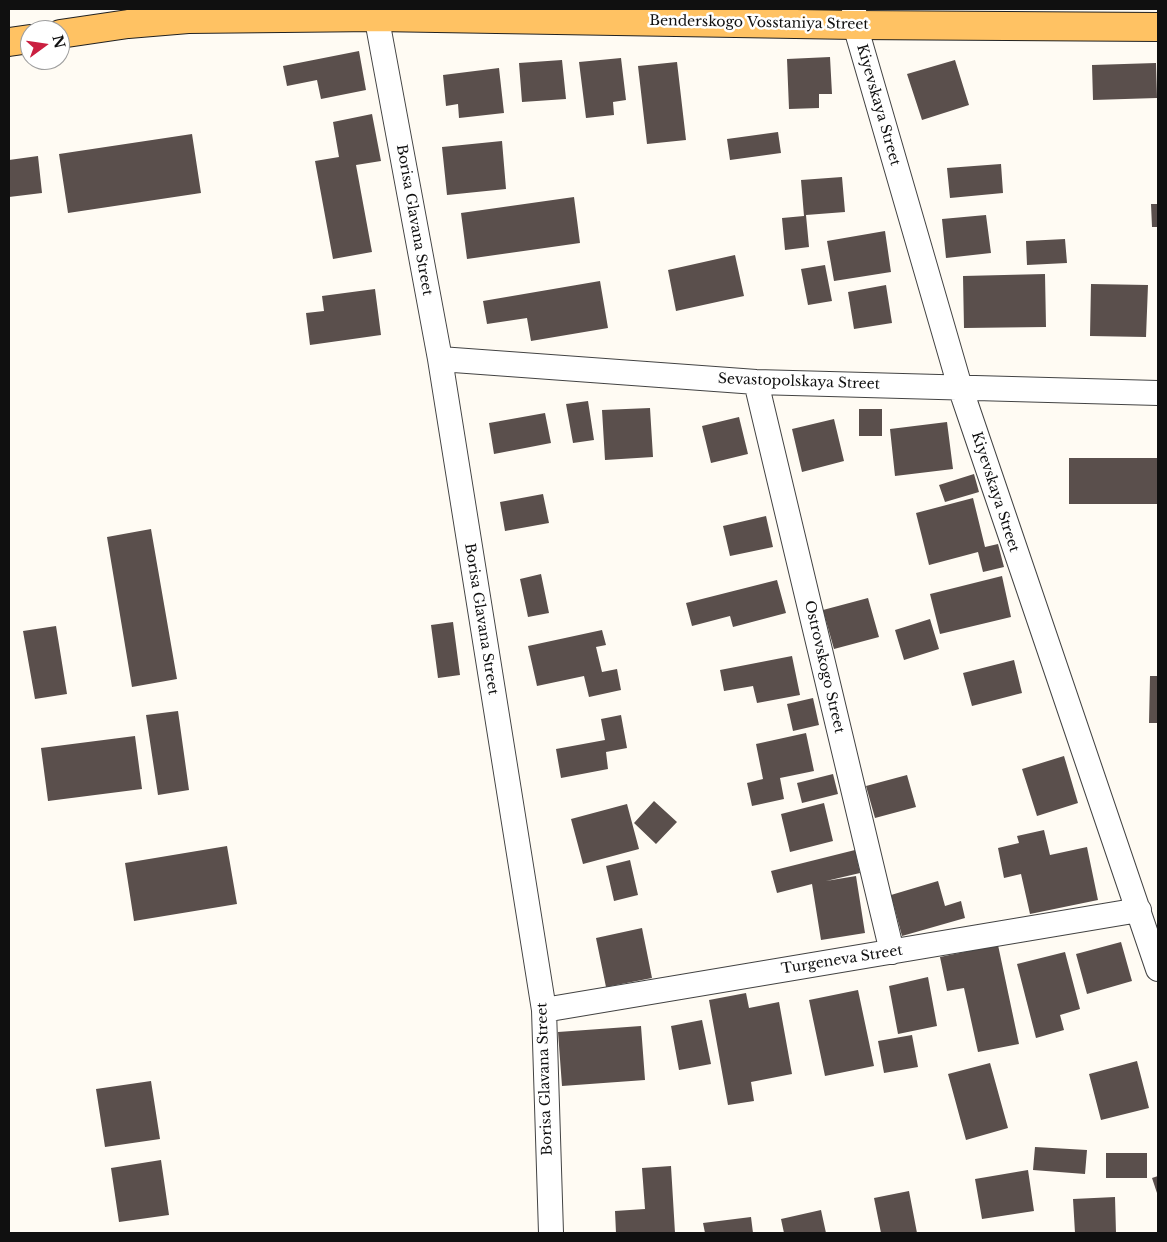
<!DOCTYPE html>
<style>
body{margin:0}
#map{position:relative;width:1167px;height:1242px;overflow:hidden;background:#fffbf3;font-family:"Libre Baskerville",serif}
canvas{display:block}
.frame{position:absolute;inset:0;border:10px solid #101010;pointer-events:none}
.north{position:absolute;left:20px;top:20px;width:50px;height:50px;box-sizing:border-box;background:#fff;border:1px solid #9f9f9f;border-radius:50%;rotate:76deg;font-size:14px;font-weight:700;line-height:20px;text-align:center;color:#101010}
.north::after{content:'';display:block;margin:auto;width:18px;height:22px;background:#ca1f40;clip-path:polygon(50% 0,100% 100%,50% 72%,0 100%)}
</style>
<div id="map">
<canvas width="1167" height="1242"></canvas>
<div class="frame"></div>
<div class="north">N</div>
</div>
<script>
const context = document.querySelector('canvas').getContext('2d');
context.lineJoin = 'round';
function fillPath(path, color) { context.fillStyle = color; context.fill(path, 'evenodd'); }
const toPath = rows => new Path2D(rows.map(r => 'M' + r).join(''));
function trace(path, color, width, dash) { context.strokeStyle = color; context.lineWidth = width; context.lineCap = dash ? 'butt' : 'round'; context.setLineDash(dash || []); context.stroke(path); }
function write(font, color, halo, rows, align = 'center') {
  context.font = font + ' "Libre Baskerville",serif'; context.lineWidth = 5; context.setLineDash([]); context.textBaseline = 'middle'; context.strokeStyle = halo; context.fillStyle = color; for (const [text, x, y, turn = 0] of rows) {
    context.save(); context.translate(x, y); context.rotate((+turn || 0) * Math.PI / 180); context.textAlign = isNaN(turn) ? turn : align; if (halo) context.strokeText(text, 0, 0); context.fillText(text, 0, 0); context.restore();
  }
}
fillPath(toPath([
 [359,51,366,90,321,99,317,80,287,86,283,66],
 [830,57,832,94,819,94,819,108,789,109,787,59],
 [621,58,626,100,613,102,614,115,586,118,579,62],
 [562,60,566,99,522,102,519,63],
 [955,60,969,105,922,120,907,74],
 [677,62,686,140,647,144,638,66],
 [1156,63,1157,98,1093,100,1092,65],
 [499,68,504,113,459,118,458,104,446,106,443,75],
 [372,114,381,161,356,165,372,252,333,259,315,161,339,157,333,122],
 [778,132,781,153,730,160,727,139],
 [192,134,201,193,68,213,59,154],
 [502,141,506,189,447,195,442,147],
 [38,156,42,193,9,197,9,160],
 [1001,164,1003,193,950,198,947,168],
 [842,177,845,212,806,215,809,247,785,250,782,218,804,216,801,180],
 [574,197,580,243,467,259,461,213],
 [1151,204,1158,204,1158,227,1152,227],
 [986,215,991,253,946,258,942,219],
 [885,231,891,272,834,281,827,241],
 [1065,239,1067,263,1027,265,1026,241],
 [735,255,744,296,676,311,668,270],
 [825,265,832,301,808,305,801,269],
 [1045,274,1046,327,964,328,963,276],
 [600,281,608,328,531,341,527,318,487,324,483,301],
 [1091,284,1148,285,1146,337,1090,336],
 [886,285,892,323,854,329,848,292],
 [375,289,381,335,310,345,306,313,324,311,322,296],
 [588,401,594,440,573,443,566,404],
 [650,408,653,457,605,460,602,410],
 [859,409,882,409,882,436,859,436],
 [545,413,551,443,494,454,489,423],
 [739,417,748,454,711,463,702,426],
 [834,419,844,461,802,472,792,429],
 [947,422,953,469,895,476,890,429],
 [1069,458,1158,458,1158,504,1069,504],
 [974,474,979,492,945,502,939,485],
 [543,494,549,523,505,531,500,502],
 [973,498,985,547,998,544,1004,567,983,572,978,552,929,565,916,513],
 [766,516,773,547,730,556,723,526],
 [151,529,177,679,132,687,107,537],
 [541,574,549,613,528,617,520,579],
 [1002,576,1011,617,940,634,930,594],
 [777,580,786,613,733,627,730,616,692,626,686,603],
 [868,598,879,637,834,649,823,610],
 [930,619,939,649,904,660,895,630],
 [453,622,460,675,438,678,431,625],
 [56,626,67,694,35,699,23,631],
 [602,630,606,645,596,647,602,672,617,669,621,690,589,697,584,676,537,686,528,646],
 [792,656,800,695,757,703,753,686,724,691,720,670],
 [1014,660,1022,693,972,706,963,673],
 [1150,676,1158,676,1158,723,1149,723],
 [813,698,819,725,793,731,787,704],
 [178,711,189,790,158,795,146,715],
 [621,715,627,748,606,752,608,769,561,778,556,749,605,740,601,719],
 [806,733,814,771,780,778,784,799,752,806,747,783,763,779,756,744],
 [135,736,142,789,48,801,41,748],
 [1064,756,1078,803,1037,816,1022,769],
 [833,774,838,794,802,803,797,783],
 [907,775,916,807,875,818,866,786],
 [654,801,677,822,656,844,634,823],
 [824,803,833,841,790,852,781,814],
 [627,804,639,849,583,864,571,819],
 [1044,830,1050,855,1087,847,1098,900,1030,914,1021,874,1004,878,998,848,1019,843,1017,836],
 [227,846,237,904,134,921,125,863],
 [855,850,860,873,826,881,856,876,865,933,821,940,812,884,777,893,771,871],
 [630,860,638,895,614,901,606,866],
 [938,881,945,906,961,901,965,918,902,936,891,895],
 [642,928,652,978,606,987,596,938],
 [1121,942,1132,981,1087,994,1076,954],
 [998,945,1019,1044,978,1052,964,988,947,991,940,957],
 [1065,952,1080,1009,1060,1015,1064,1030,1036,1038,1017,964],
 [928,977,937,1026,898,1034,889,986],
 [858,990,874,1066,825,1076,809,1000],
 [746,993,749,1008,779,1002,792,1074,751,1082,754,1101,728,1105,709,1000],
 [702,1020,711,1064,679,1070,671,1026],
 [641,1026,645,1080,562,1086,558,1032],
 [912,1035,918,1067,884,1073,878,1041],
 [1137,1061,1149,1108,1101,1120,1089,1074],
 [990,1063,1008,1128,966,1140,948,1074],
 [151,1081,160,1139,105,1147,96,1089],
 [1035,1147,1087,1150,1085,1174,1033,1170],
 [1106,1153,1147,1153,1147,1178,1106,1178],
 [161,1160,169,1215,119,1222,111,1168],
 [671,1166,675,1233,616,1233,615,1211,645,1209,642,1168],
 [1028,1170,1034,1211,982,1219,975,1179],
 [1158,1176,1158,1196,1152,1178],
 [909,1191,917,1233,881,1233,874,1198],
 [1115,1197,1116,1233,1075,1233,1073,1199],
 [821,1210,826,1233,784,1233,781,1219],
 [751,1217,753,1233,705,1233,703,1223]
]), '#5a4f4c');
const street = toPath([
 [375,9,440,359,544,1010,551,1233],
 [854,9,855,25,960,387,1158,969],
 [440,359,756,382,1158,393],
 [756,382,892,952],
 [544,1010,1139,910]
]);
const primary = toPath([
 [60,34,128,24,188,19,377,17,855,25,1158,27],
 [9,42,30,39]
]);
trace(street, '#434343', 26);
trace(primary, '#212121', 30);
trace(street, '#fff', 24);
trace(primary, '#ffc263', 28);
write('14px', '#101010', '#fff', [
 ["Benderskogo Vosstaniya Street",759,23,1],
 ["Kiyevskaya Street",878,105,74],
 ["Borisa Glavana Street",414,220,80],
 ["Sevastopolskaya Street",799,382,2],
 ["Kiyevskaya Street",995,492,72],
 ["Borisa Glavana Street",481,619,81],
 ["Ostrovskogo Street",824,667,77],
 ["Turgeneva Street",842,960,-9],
 ["Borisa Glavana Street",545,1079,-92]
]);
</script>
